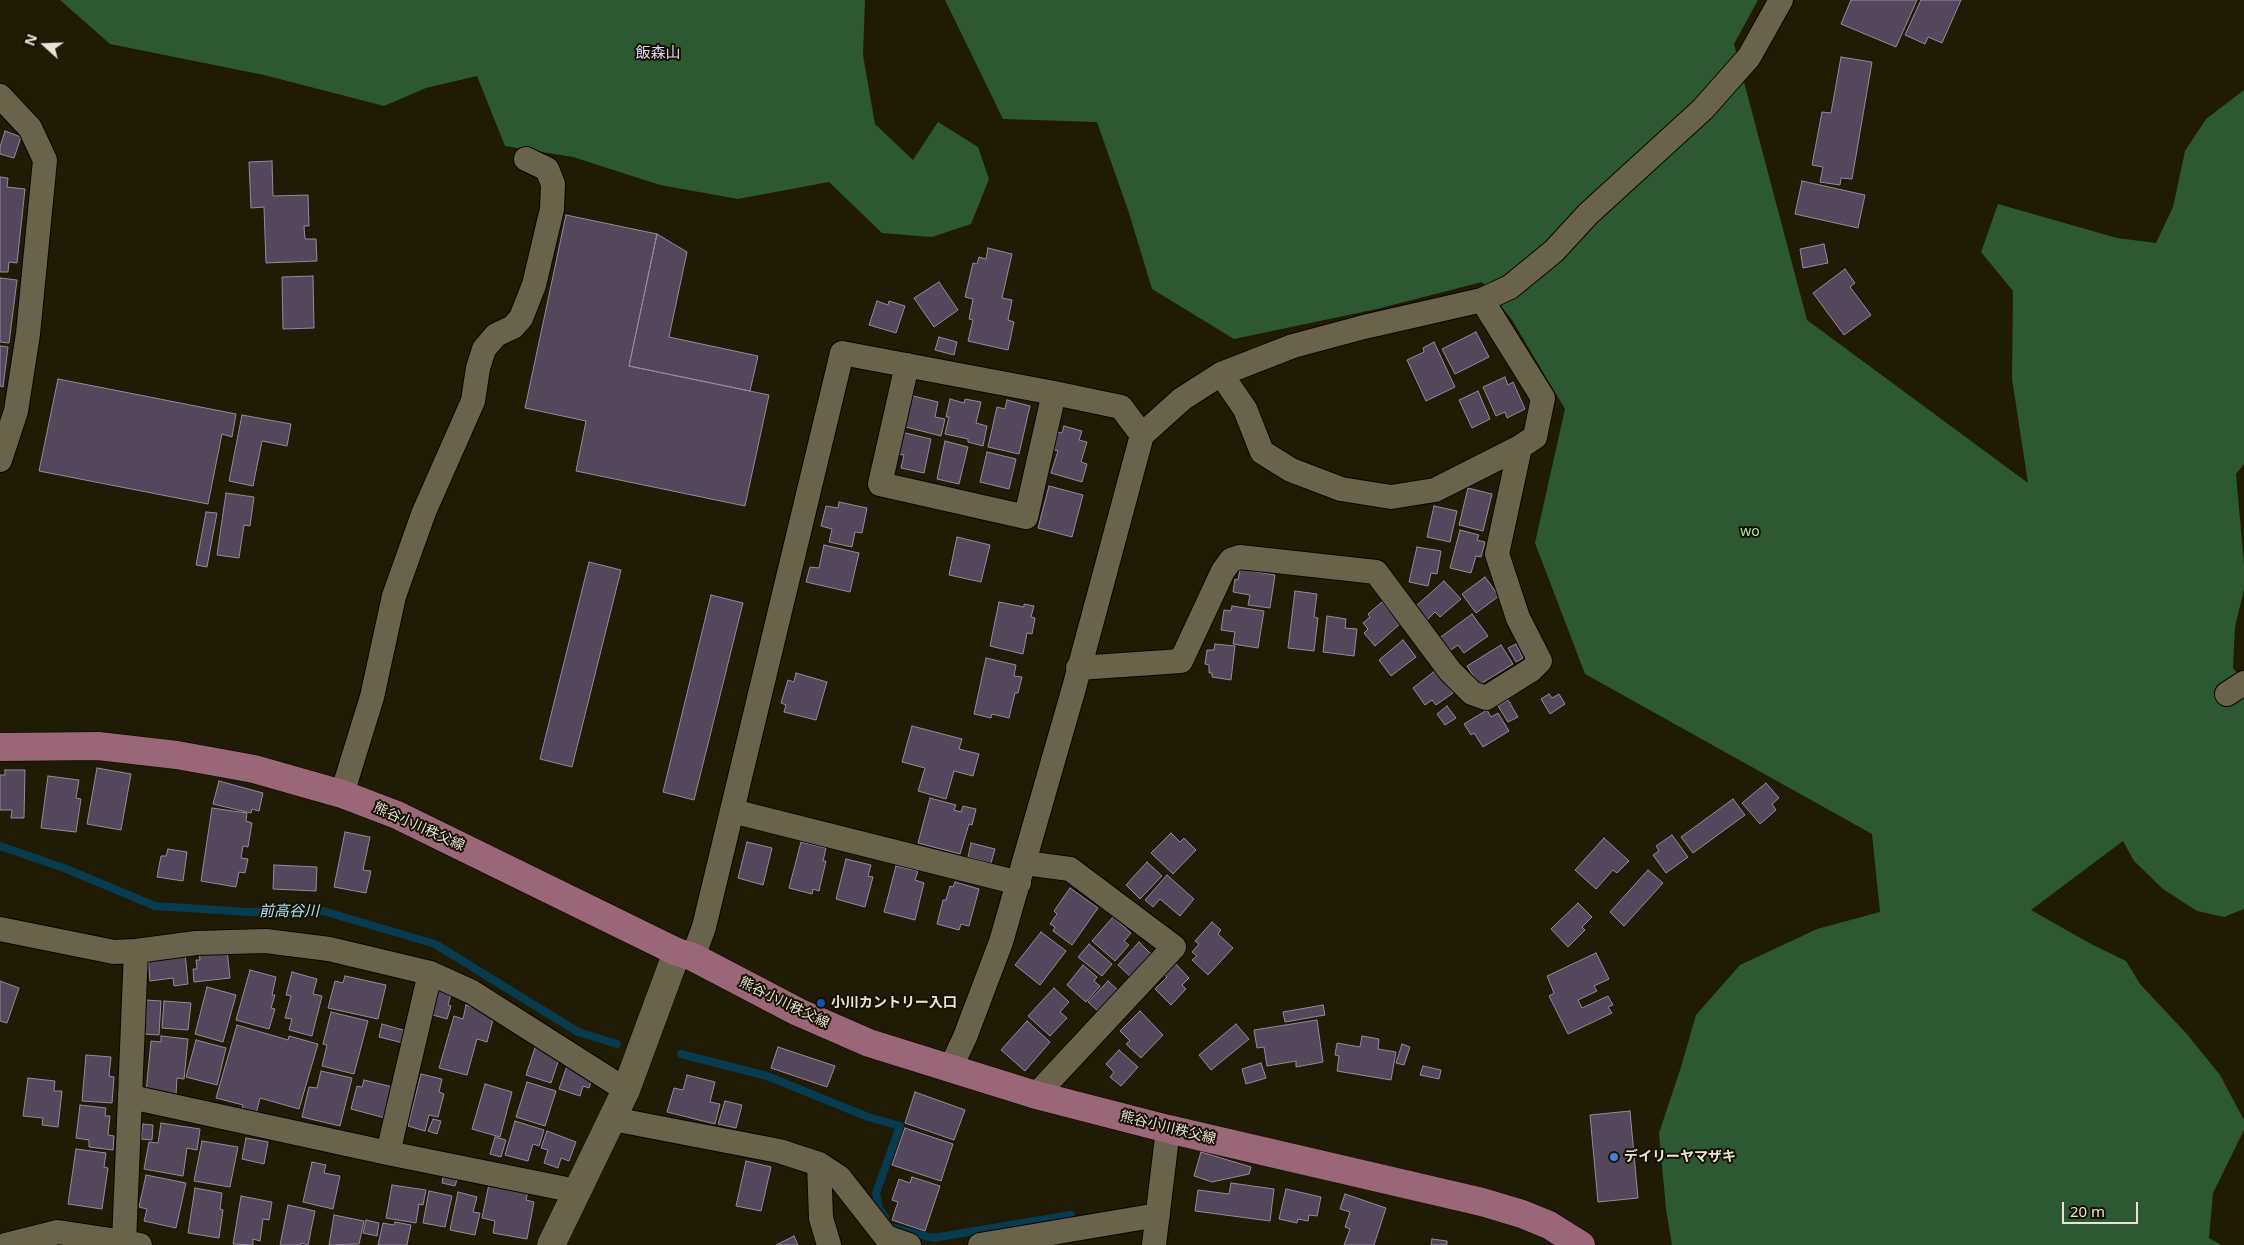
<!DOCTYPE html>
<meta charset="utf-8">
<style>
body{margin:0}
#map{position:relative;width:2244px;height:1245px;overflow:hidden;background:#201b05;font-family:"Noto Sans",sans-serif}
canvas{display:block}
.north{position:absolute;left:20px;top:20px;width:50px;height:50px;-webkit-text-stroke:4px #171200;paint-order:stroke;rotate:290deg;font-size:14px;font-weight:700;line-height:20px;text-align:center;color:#e7e3d6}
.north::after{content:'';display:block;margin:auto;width:18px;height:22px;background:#e7e3d6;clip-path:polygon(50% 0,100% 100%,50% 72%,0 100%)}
.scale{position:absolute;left:2062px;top:1202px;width:76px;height:22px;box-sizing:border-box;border:2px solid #e7e3d6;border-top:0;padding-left:6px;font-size:15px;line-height:18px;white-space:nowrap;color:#e7e3d6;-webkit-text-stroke:4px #171200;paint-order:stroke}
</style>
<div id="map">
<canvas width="2244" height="1245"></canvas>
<div class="north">N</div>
<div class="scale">20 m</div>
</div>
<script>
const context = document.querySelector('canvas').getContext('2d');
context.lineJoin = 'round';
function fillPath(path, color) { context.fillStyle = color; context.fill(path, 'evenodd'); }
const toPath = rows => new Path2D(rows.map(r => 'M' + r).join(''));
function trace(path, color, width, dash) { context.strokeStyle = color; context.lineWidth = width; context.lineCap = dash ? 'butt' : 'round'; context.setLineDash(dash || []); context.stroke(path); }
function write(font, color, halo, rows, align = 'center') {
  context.font = font + ' "Noto Sans","Noto Sans JP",sans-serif'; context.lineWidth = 4; context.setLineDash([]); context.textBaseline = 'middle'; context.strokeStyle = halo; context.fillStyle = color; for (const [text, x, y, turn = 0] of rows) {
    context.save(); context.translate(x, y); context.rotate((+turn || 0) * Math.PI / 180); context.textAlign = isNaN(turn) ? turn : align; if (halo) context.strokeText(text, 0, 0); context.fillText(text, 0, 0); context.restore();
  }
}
fillPath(toPath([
 [60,0,865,0,863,55,875,124,913,160,938,122,978,147,989,179,971,224,932,237,882,233,829,182,738,199,660,185,573,157,505,146,477,76,426,88,384,106,264,75,110,44],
 [945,0,1758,0,1734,44,1807,320,2028,483,2012,379,2013,291,1981,252,1998,204,2117,238,2156,243,2173,207,2185,151,2206,119,2244,90,2244,464,2236,474,2244,564,2244,589,2235,627,2233,668,2244,682,2244,909,2224,917,2197,911,2163,889,2134,861,2123,841,2031,910,2091,944,2126,961,2140,984,2186,1033,2220,1075,2244,1120,2244,1130,2213,1193,2209,1238,2221,1245,1672,1245,1666,1209,1659,1133,1681,1067,1696,1015,1740,965,1817,929,1880,912,1872,834,1585,674,1535,543,1565,409,1512,320,1482,282,1377,309,1234,339,1152,289,1129,213,1097,122,1003,119]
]), '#2c5834');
trace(toPath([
 [0,846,64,868,155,906,248,912,323,911,435,944,578,1032,617,1044],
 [681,1054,767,1076,868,1117,900,1126,876,1193,879,1209,885,1217],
 [894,1228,933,1238,1071,1215]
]), '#073b4f', 8);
const building = toPath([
 [1851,0,1917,0,1896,47,1841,24,1851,0],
 [1921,0,1961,0,1942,43,1928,37,1925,44,1905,35,1921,0],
 [1841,57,1872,62,1852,179,1841,178,1840,185,1820,182,1823,167,1812,165,1822,112,1831,113,1841,57],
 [5,131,21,137,14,158,0,154,0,147,5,131],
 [272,161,273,196,308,195,309,226,304,226,305,239,316,239,317,261,266,263,264,207,251,208,249,162,272,161],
 [0,177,8,178,7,187,25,189,17,263,9,262,8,272,0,272,0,177],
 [1802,181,1865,195,1858,228,1795,214,1802,181],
 [566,215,657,234,629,366,769,395,745,506,576,471,586,421,525,408,566,215],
 [657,234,687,252,669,337,758,356,750,391,629,366,657,234],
 [1824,244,1828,263,1803,268,1800,249,1824,244],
 [988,248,1012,254,1002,298,1012,300,1008,320,1014,322,1008,350,968,341,973,320,969,319,973,299,965,297,973,263,977,264,979,257,986,259,988,248],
 [1845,269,1855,283,1850,287,1871,315,1844,335,1813,293,1845,269],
 [313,276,314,328,283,329,282,277,313,276],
 [0,278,17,280,9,343,0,342,0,278],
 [939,282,958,310,934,327,914,298,939,282],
 [877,301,888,305,889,301,905,306,896,333,869,325,877,301],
 [1476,332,1489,357,1455,374,1442,349,1476,332],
 [939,337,957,342,954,355,935,350,939,337],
 [1434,342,1455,387,1426,401,1407,360,1424,352,1423,348,1434,342],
 [0,346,8,347,3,387,0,386,0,346],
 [1505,377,1508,385,1513,382,1525,409,1507,418,1505,412,1496,416,1483,387,1505,377],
 [58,379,236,414,232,437,222,434,208,504,39,471,58,379],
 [1478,391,1490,419,1472,428,1459,400,1478,391],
 [909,395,938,402,935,417,945,419,941,436,902,426,909,395],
 [950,399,964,403,965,399,981,402,976,423,987,426,983,446,968,442,968,439,945,434,949,417,946,417,950,399],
 [1007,400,1030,406,1019,454,988,447,997,407,1005,409,1007,400],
 [242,415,291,424,287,446,262,441,253,486,229,481,242,415],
 [1064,426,1082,431,1079,440,1087,442,1081,462,1087,464,1082,482,1051,473,1058,451,1052,449,1057,432,1062,433,1064,426],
 [901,432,931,439,924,473,901,468,904,455,896,454,901,432],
 [945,441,968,447,959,484,937,479,945,441],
 [987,452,1016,459,1009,489,980,482,987,452],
 [1049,486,1083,495,1072,537,1038,528,1049,486],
 [1468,488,1492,494,1483,531,1459,525,1468,488],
 [226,493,254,497,250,526,244,525,239,558,217,555,226,493],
 [839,502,867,508,862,533,855,532,852,547,829,542,832,529,821,526,826,506,838,508,839,502],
 [1434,506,1457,511,1450,542,1427,537,1434,506],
 [206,512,217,513,207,567,196,565,206,512],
 [1460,530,1479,535,1477,540,1485,542,1481,557,1476,556,1471,573,1450,568,1460,530],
 [957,537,990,545,981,582,949,575,957,537],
 [824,545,859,553,850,592,806,582,810,567,819,568,824,545],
 [1417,547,1441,551,1437,574,1431,573,1428,586,1409,582,1417,547],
 [589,562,621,570,572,767,540,759,589,562],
 [1240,569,1275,575,1270,608,1248,605,1250,595,1233,592,1235,579,1238,580,1240,569],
 [1485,577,1499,596,1476,613,1462,594,1485,577],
 [1444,581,1461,599,1440,617,1435,612,1427,620,1416,606,1444,581],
 [1295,591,1317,594,1314,617,1318,618,1314,651,1288,648,1295,591],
 [711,595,743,603,694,800,663,792,711,595],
 [999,602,1024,607,1024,604,1034,606,1031,617,1035,618,1032,634,1027,633,1023,654,990,646,999,602],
 [1382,602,1400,624,1375,646,1364,633,1368,629,1363,623,1370,617,1368,614,1382,602],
 [1232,606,1264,611,1258,648,1233,644,1235,632,1221,630,1224,610,1231,611,1232,606],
 [1472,614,1488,636,1464,653,1458,645,1448,652,1438,639,1472,614],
 [1327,616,1346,619,1345,628,1357,629,1354,656,1323,652,1327,616],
 [1403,640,1416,657,1391,676,1379,660,1403,640],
 [1215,644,1235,646,1231,680,1212,677,1212,673,1209,673,1209,665,1205,664,1207,650,1214,650,1215,644],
 [1516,644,1523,658,1516,662,1508,648,1516,644],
 [1501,645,1513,664,1479,685,1467,666,1501,645],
 [986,658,1016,665,1014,676,1022,677,1018,693,1015,693,1009,718,992,714,991,718,974,714,986,658],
 [1436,670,1453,693,1436,705,1432,700,1425,705,1413,688,1436,670],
 [796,673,827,682,816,720,784,712,786,705,781,703,788,680,794,682,796,673],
 [1549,694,1552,698,1559,694,1565,704,1550,714,1541,699,1549,694],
 [1508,700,1518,717,1508,722,1498,706,1508,700],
 [1447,706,1456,718,1445,725,1437,714,1447,706],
 [1487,710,1491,717,1498,713,1509,731,1483,747,1474,733,1471,735,1464,724,1487,710],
 [912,726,962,739,959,749,979,754,973,776,954,771,946,799,918,791,925,768,902,762,912,726],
 [97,768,131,774,121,830,87,824,97,768],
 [5,770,25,770,24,818,11,818,12,810,0,810,0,775,5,775,5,770],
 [48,776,79,780,76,798,81,799,76,832,41,828,48,776],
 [219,781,263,793,259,811,252,809,251,813,213,804,219,781],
 [1766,783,1779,798,1772,804,1776,810,1760,824,1742,803,1766,783],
 [930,798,956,805,954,810,961,812,963,806,976,809,972,825,969,824,960,854,918,843,930,798],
 [1733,799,1745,815,1693,853,1681,837,1733,799],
 [212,808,247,813,246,821,252,823,248,847,243,846,241,858,248,859,245,873,239,872,236,887,201,881,212,808],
 [345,832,370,837,363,870,371,871,366,893,334,887,345,832],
 [1171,833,1180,842,1184,838,1196,850,1173,874,1151,853,1171,833],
 [1672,835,1688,857,1666,873,1653,855,1659,851,1656,846,1672,835],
 [1604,838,1629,861,1617,873,1613,870,1596,889,1575,870,1604,838],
 [747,842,772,848,763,885,738,878,747,842],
 [801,842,826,848,823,861,826,861,819,891,813,889,812,894,789,888,801,842],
 [971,843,995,849,991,863,968,857,971,843],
 [168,849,187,852,183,881,157,877,161,856,166,856,168,849],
 [846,859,871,865,868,876,873,877,865,907,836,899,846,859],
 [1147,862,1162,876,1140,899,1126,885,1147,862],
 [274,865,317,867,316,891,273,889,274,865],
 [896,866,918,871,915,880,924,883,915,920,884,912,896,866],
 [1648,870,1663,883,1624,926,1610,912,1648,870],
 [1167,875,1194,899,1180,916,1160,899,1153,907,1145,900,1167,875],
 [955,882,979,889,969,926,961,924,959,930,937,924,943,900,946,900,950,886,953,887,955,882],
 [1070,888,1098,908,1072,945,1053,931,1055,927,1050,924,1057,914,1054,911,1070,888],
 [1578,903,1592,917,1582,927,1585,930,1568,947,1551,929,1578,903],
 [1113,917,1131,933,1124,941,1129,945,1115,961,1092,941,1113,917],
 [1212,922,1221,930,1218,934,1233,948,1208,975,1192,960,1197,956,1192,952,1199,944,1195,941,1212,922],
 [1041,932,1066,951,1040,985,1015,965,1041,932],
 [1139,942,1152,955,1132,978,1118,965,1139,942],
 [1089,944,1112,964,1102,976,1078,957,1089,944],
 [227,950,230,978,194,982,193,969,197,969,196,960,200,960,199,952,227,950],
 [185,953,188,984,174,986,173,978,150,981,148,957,185,953],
 [1596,953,1609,979,1594,986,1597,991,1578,1000,1582,1008,1608,996,1613,1005,1608,1007,1612,1013,1568,1034,1549,996,1554,993,1547,976,1596,953],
 [1174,962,1189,978,1182,985,1186,989,1171,1005,1155,989,1167,977,1163,973,1174,962],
 [1083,965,1097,977,1094,981,1100,986,1086,1002,1067,985,1083,965],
 [250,970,276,977,272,995,275,995,271,1008,275,1009,269,1029,236,1020,250,970],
 [292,972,317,979,313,994,322,996,312,1036,289,1030,292,1019,285,1018,291,996,286,995,292,972],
 [345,976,386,985,378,1019,328,1008,335,981,343,983,345,976],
 [0,981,19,988,7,1023,0,1021,0,981],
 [1108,981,1119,991,1099,1012,1088,1002,1108,981],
 [207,987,236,995,223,1042,195,1034,207,987],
 [1054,988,1069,1002,1060,1012,1067,1018,1050,1036,1028,1016,1054,988],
 [436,990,451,994,448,1005,451,1006,447,1019,433,1015,435,1006,432,1005,436,990],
 [145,1000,161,1001,159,1035,143,1034,145,1000],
 [164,1001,191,1003,188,1030,162,1028,164,1001],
 [466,1005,495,1012,487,1042,477,1039,467,1075,439,1068,454,1016,463,1019,466,1005],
 [1323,1005,1325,1015,1285,1022,1283,1012,1323,1005],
 [1140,1011,1163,1035,1141,1058,1126,1044,1130,1041,1120,1031,1140,1011],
 [331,1012,368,1021,354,1074,322,1066,327,1045,323,1044,331,1012],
 [1317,1020,1323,1062,1296,1067,1296,1061,1267,1066,1264,1047,1257,1048,1254,1030,1317,1020],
 [1027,1021,1050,1042,1025,1071,1001,1050,1027,1021],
 [382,1024,410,1032,407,1044,379,1037,382,1024],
 [1236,1024,1249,1039,1211,1070,1199,1055,1236,1024],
 [237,1025,288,1040,289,1036,318,1044,299,1109,260,1098,256,1114,242,1110,243,1105,216,1098,237,1025],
 [161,1036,188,1039,184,1079,177,1078,176,1095,146,1092,151,1041,161,1042,161,1036],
 [1362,1036,1379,1039,1378,1049,1396,1052,1391,1080,1337,1071,1339,1056,1335,1055,1337,1043,1360,1047,1362,1036],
 [196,1040,226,1048,217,1085,186,1077,196,1040],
 [537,1042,560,1056,551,1083,526,1075,537,1042],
 [1402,1044,1410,1047,1404,1065,1396,1063,1402,1044],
 [778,1047,835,1066,827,1087,771,1068,778,1047],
 [1119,1050,1138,1067,1121,1086,1110,1077,1114,1072,1106,1064,1119,1050],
 [86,1055,111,1057,109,1076,114,1077,112,1103,82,1101,86,1055],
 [1261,1063,1266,1078,1246,1084,1242,1069,1261,1063],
 [567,1066,593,1075,589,1088,583,1086,580,1096,559,1089,567,1066],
 [1423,1066,1441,1070,1439,1079,1420,1075,1423,1066],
 [321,1071,352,1078,340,1126,302,1117,309,1087,317,1088,321,1071],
 [421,1074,442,1079,439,1092,444,1094,438,1117,429,1115,425,1131,408,1126,421,1074],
 [687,1075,715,1082,710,1102,720,1104,715,1124,667,1112,674,1088,683,1090,687,1075],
 [28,1078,55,1081,54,1091,62,1091,58,1127,42,1125,43,1118,23,1116,28,1078],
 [364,1080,393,1087,385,1118,351,1109,357,1086,362,1087,364,1080],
 [527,1082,556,1091,545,1126,516,1117,527,1082],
 [485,1084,512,1092,500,1137,472,1129,485,1084],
 [915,1092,965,1110,954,1140,905,1123,915,1092],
 [725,1101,742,1105,736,1128,718,1124,725,1101],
 [80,1105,106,1108,105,1116,110,1116,108,1135,114,1136,113,1150,89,1147,89,1140,76,1138,80,1105],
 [1630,1111,1638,1198,1598,1202,1590,1115,1630,1111],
 [433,1119,441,1121,437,1134,428,1131,433,1119],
 [515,1121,544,1130,539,1146,533,1144,528,1161,505,1155,515,1121],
 [161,1123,200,1129,197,1150,187,1148,183,1176,144,1169,149,1142,158,1143,161,1123],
 [143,1124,153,1125,152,1140,141,1139,143,1124],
 [905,1128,953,1144,941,1181,892,1165,905,1128],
 [547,1131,576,1142,569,1161,561,1158,558,1168,544,1163,548,1150,541,1148,547,1131],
 [495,1137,506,1140,501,1157,490,1154,495,1137],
 [246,1138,268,1142,264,1164,242,1159,246,1138],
 [202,1141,238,1147,230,1187,194,1181,202,1141],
 [76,1149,106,1153,104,1167,108,1168,102,1209,68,1204,76,1149],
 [1201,1152,1251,1167,1249,1174,1212,1182,1194,1176,1201,1152],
 [746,1161,771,1167,761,1211,736,1206,746,1161],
 [312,1162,326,1165,324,1173,340,1176,333,1209,303,1202,312,1162],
 [444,1173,458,1176,455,1186,442,1183,444,1173],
 [146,1175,186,1183,176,1228,144,1221,147,1209,139,1207,146,1175],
 [912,1177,940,1186,925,1231,892,1220,898,1202,892,1200,899,1179,910,1183,912,1177],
 [1231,1183,1274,1189,1270,1221,1195,1211,1198,1190,1229,1194,1231,1183],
 [489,1184,528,1191,526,1200,534,1202,527,1239,493,1233,495,1221,482,1218,489,1184],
 [392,1185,426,1190,423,1205,419,1204,416,1223,386,1218,392,1185],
 [195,1188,222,1193,220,1209,223,1210,219,1238,188,1233,195,1188],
 [1286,1189,1321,1197,1317,1216,1309,1215,1308,1221,1298,1219,1297,1223,1279,1219,1286,1189],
 [429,1191,452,1196,445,1227,423,1223,429,1191],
 [458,1192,477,1197,473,1212,480,1213,475,1235,450,1230,458,1192],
 [1345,1194,1386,1208,1374,1245,1344,1245,1350,1229,1345,1227,1350,1212,1340,1209,1345,1194],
 [241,1196,272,1202,269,1220,263,1219,260,1241,253,1239,253,1245,233,1244,241,1196],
 [288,1205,315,1211,308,1245,301,1243,301,1245,280,1245,288,1205],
 [334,1215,364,1221,359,1244,329,1245,334,1215],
 [366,1220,379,1223,377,1236,363,1233,366,1220],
 [395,1222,411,1225,407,1245,378,1245,383,1223,394,1225,395,1222],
 [794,1236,798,1245,776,1245,794,1236],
 [1432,1239,1447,1241,1447,1245,1431,1245,1432,1239]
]);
fillPath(building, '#54475b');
trace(building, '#96889f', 1);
const minor = toPath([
 [0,96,30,128,45,160,28,334,16,411,0,460],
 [907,365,880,484,1026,517,1054,393],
 [1221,374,1245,409,1262,452,1291,470,1341,489,1391,497,1435,490,1520,447,1535,437,1543,398,1482,300],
 [1078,668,1181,661,1223,571,1231,560,1240,557,1376,572,1450,671,1472,693,1486,698,1531,670,1540,661,1518,618,1497,554,1520,447],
 [2227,694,2244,683],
 [342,794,372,697,394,596,424,512,473,401,478,368,484,349,496,335,513,327,521,318,534,285,552,209,553,184,547,169,526,159],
 [732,811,1019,883],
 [1025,863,1070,869,1174,947,1036,1095],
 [0,929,114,952,136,951,196,943,266,941,329,949,430,973,472,992,626,1090],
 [136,951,124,1242,140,1245],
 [693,957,704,927,842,353,1054,393,1121,407,1142,435],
 [950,1069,965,1037,1001,942,1074,688,1142,435,1182,399,1221,374,1293,346,1364,327,1482,300,1510,287,1554,251,1588,214,1703,109,1749,57,1781,0],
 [131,1097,388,1153,576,1191],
 [613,1119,779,1151,819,1164,839,1177,886,1237,909,1245],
 [388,1153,430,973],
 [819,1164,821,1218,829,1245],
 [6,1245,58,1232,124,1242],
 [980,1245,1158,1215],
 [1154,1245,1168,1129]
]);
const tertiary = toPath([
 [551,1245,626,1090,677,952]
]);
const primary = toPath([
 [0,747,98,746,177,755,254,769,342,794,397,815,677,952,693,957,798,1012,869,1043,1036,1095,1168,1129,1482,1202,1522,1214,1549,1225,1581,1245]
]);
trace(minor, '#0a0500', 26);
trace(tertiary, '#0a0500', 29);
trace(primary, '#0a0500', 29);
trace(minor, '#69634b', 24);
trace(tertiary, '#69634b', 28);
trace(primary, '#9b6677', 28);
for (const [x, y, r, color] of [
 [821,1003,5,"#1a4fb4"],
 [1614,1157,5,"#3f7fe0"]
]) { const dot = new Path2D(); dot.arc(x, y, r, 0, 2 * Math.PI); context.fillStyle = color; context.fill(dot); trace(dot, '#171200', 2); }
write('14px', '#a3e8ac', '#171200', [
 ["wo",1750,532]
]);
write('14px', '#e7e3d6', '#171200', [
 ["熊谷小川秩父線",419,827,24],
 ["熊谷小川秩父線",784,1003,26],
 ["熊谷小川秩父線",1168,1128,14]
]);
write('bold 14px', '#e7e3d6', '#171200', [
 ["小川カントリー入口",831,1003],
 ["デイリーヤマザキ",1624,1157]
], 'left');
write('15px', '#dfd1fc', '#171200', [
 ["飯森山",658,54]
]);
write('italic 15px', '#b0e4ff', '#171200', [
 ["前高谷川",289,912]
]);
</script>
